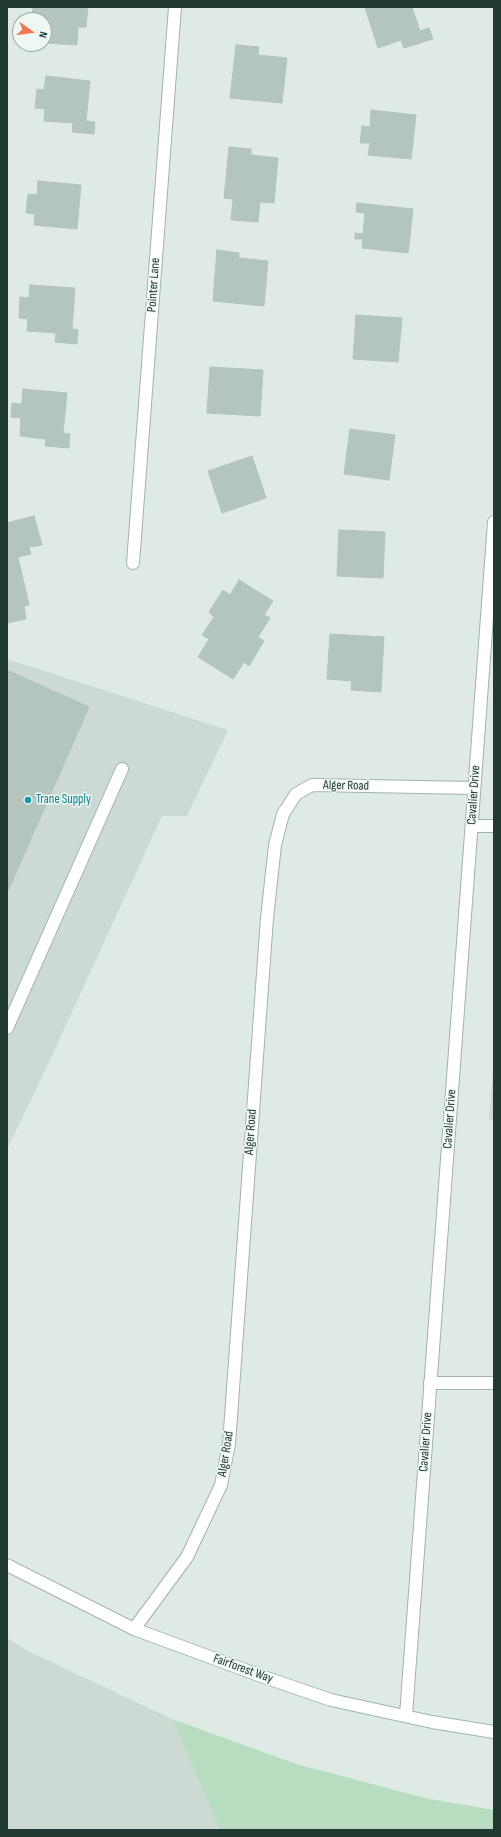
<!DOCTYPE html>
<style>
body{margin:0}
#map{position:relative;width:501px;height:1837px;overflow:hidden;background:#dfeae5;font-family:"Sofia Sans Condensed",sans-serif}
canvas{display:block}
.frame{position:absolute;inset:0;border:8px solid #203a33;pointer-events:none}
.north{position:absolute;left:12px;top:12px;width:40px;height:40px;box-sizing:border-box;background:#eff7f3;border:1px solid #9caba6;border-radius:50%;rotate:104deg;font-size:11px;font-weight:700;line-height:16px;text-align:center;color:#203a33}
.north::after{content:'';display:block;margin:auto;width:14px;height:18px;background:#f27855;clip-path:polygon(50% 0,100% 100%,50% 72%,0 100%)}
</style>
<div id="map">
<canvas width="501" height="1837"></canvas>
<div class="frame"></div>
<div class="north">N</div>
</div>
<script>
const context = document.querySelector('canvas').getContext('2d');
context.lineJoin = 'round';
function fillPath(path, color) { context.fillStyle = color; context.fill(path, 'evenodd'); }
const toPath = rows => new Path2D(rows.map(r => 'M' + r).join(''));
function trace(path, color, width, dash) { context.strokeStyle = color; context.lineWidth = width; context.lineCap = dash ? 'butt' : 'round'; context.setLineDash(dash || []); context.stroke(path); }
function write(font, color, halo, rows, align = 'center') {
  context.font = font + ' "Sofia Sans Condensed",sans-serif'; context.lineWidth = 3; context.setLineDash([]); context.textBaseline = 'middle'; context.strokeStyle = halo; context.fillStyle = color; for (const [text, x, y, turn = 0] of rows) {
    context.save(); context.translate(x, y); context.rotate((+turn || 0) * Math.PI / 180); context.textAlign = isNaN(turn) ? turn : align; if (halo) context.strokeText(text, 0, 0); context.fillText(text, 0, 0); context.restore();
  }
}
fillPath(toPath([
 [7,659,228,730,187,816,162,816,44,1073,7,1149],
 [494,1057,494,1120,489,1120],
 [7,1638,26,1650,172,1719,220,1830,7,1830]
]), '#cddad4');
fillPath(toPath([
 [172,1719,296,1764,429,1799,494,1810,494,1830,220,1830]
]), '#b7dcc0');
const building = toPath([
 [33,7,88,7,86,27,78,27,77,45,44,43,44,20,32,20,33,7],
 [365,7,412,7,420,31,429,28,433,39,404,48,401,40,378,48,365,7],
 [236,45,259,47,258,55,287,58,282,103,230,98,236,45],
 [46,76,90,81,86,121,95,122,94,134,72,132,73,123,44,121,45,109,35,108,37,89,44,90,46,76],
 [371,110,416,115,411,159,368,155,370,143,360,143,362,126,370,127,371,110],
 [229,147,251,149,251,155,278,158,274,203,260,202,258,222,231,220,233,199,224,198,229,147],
 [38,181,81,185,77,229,34,225,35,214,26,213,28,194,37,195,38,181],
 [357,203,413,209,408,253,362,248,363,239,355,239,355,233,363,234,365,213,356,212,357,203],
 [217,250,239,253,239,258,268,261,264,306,213,301,217,250],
 [30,285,75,288,72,329,78,330,77,344,55,342,56,333,27,331,28,319,19,318,20,297,29,298,30,285],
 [356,315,402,318,398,362,353,359,356,315],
 [210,367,263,370,260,416,207,413,210,367],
 [23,389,67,393,63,433,70,434,69,448,45,446,46,439,20,436,21,418,11,417,12,403,22,404,23,389],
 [350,429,395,435,389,480,344,474,350,429],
 [252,456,266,498,222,513,208,471,252,456],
 [34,516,42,545,29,547,31,554,18,557,29,605,24,606,26,619,7,623,7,523,34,516],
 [339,530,385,532,383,578,337,576,339,530],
 [239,580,273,601,264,615,270,618,258,637,264,641,249,666,244,662,233,679,198,657,209,639,202,635,214,617,209,612,223,590,230,595,239,580],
 [330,634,384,637,381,692,351,690,352,681,327,679,330,634],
 [7,670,89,707,7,893,7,670]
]);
fillPath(building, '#b4c5be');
trace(building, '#b2c4bc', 1);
const lane = toPath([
 [472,826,494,826],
 [7,1028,122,769],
 [430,1383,494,1383]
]);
const street = toPath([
 [133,563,175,7],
 [134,1629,187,1557,221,1485,229,1444,267,918,275,845,283,814,296,794,312,785,474,788],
 [406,1715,494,522]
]);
const secondary = toPath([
 [7,1565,134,1629,264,1677,331,1700,432,1722,494,1732]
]);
trace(lane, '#a2b2ac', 14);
trace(street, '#a2b2ac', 14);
trace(secondary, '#9eb6ad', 14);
trace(lane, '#fff', 12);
trace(street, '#fff', 12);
trace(secondary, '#fff', 12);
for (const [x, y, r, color] of [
 [28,800,4,"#0f9aa8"]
]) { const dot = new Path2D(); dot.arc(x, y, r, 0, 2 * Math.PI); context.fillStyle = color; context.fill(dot); trace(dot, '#eff7f3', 1.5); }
write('13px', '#203a33', '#eff7f3', [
 ["Pointer Lane",154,285,-86],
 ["Alger Road",346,786,1],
 ["Cavalier Drive",474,795,-86],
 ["Cavalier Drive",450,1119,-86],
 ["Alger Road",251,1132,-86],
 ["Cavalier Drive",426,1442,-86],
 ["Alger Road",226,1454,-81],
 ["Fairforest Way",243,1669,20]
]);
write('13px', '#0d838f', '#eff7f3', [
 ["Trane Supply",36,800]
], 'left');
</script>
